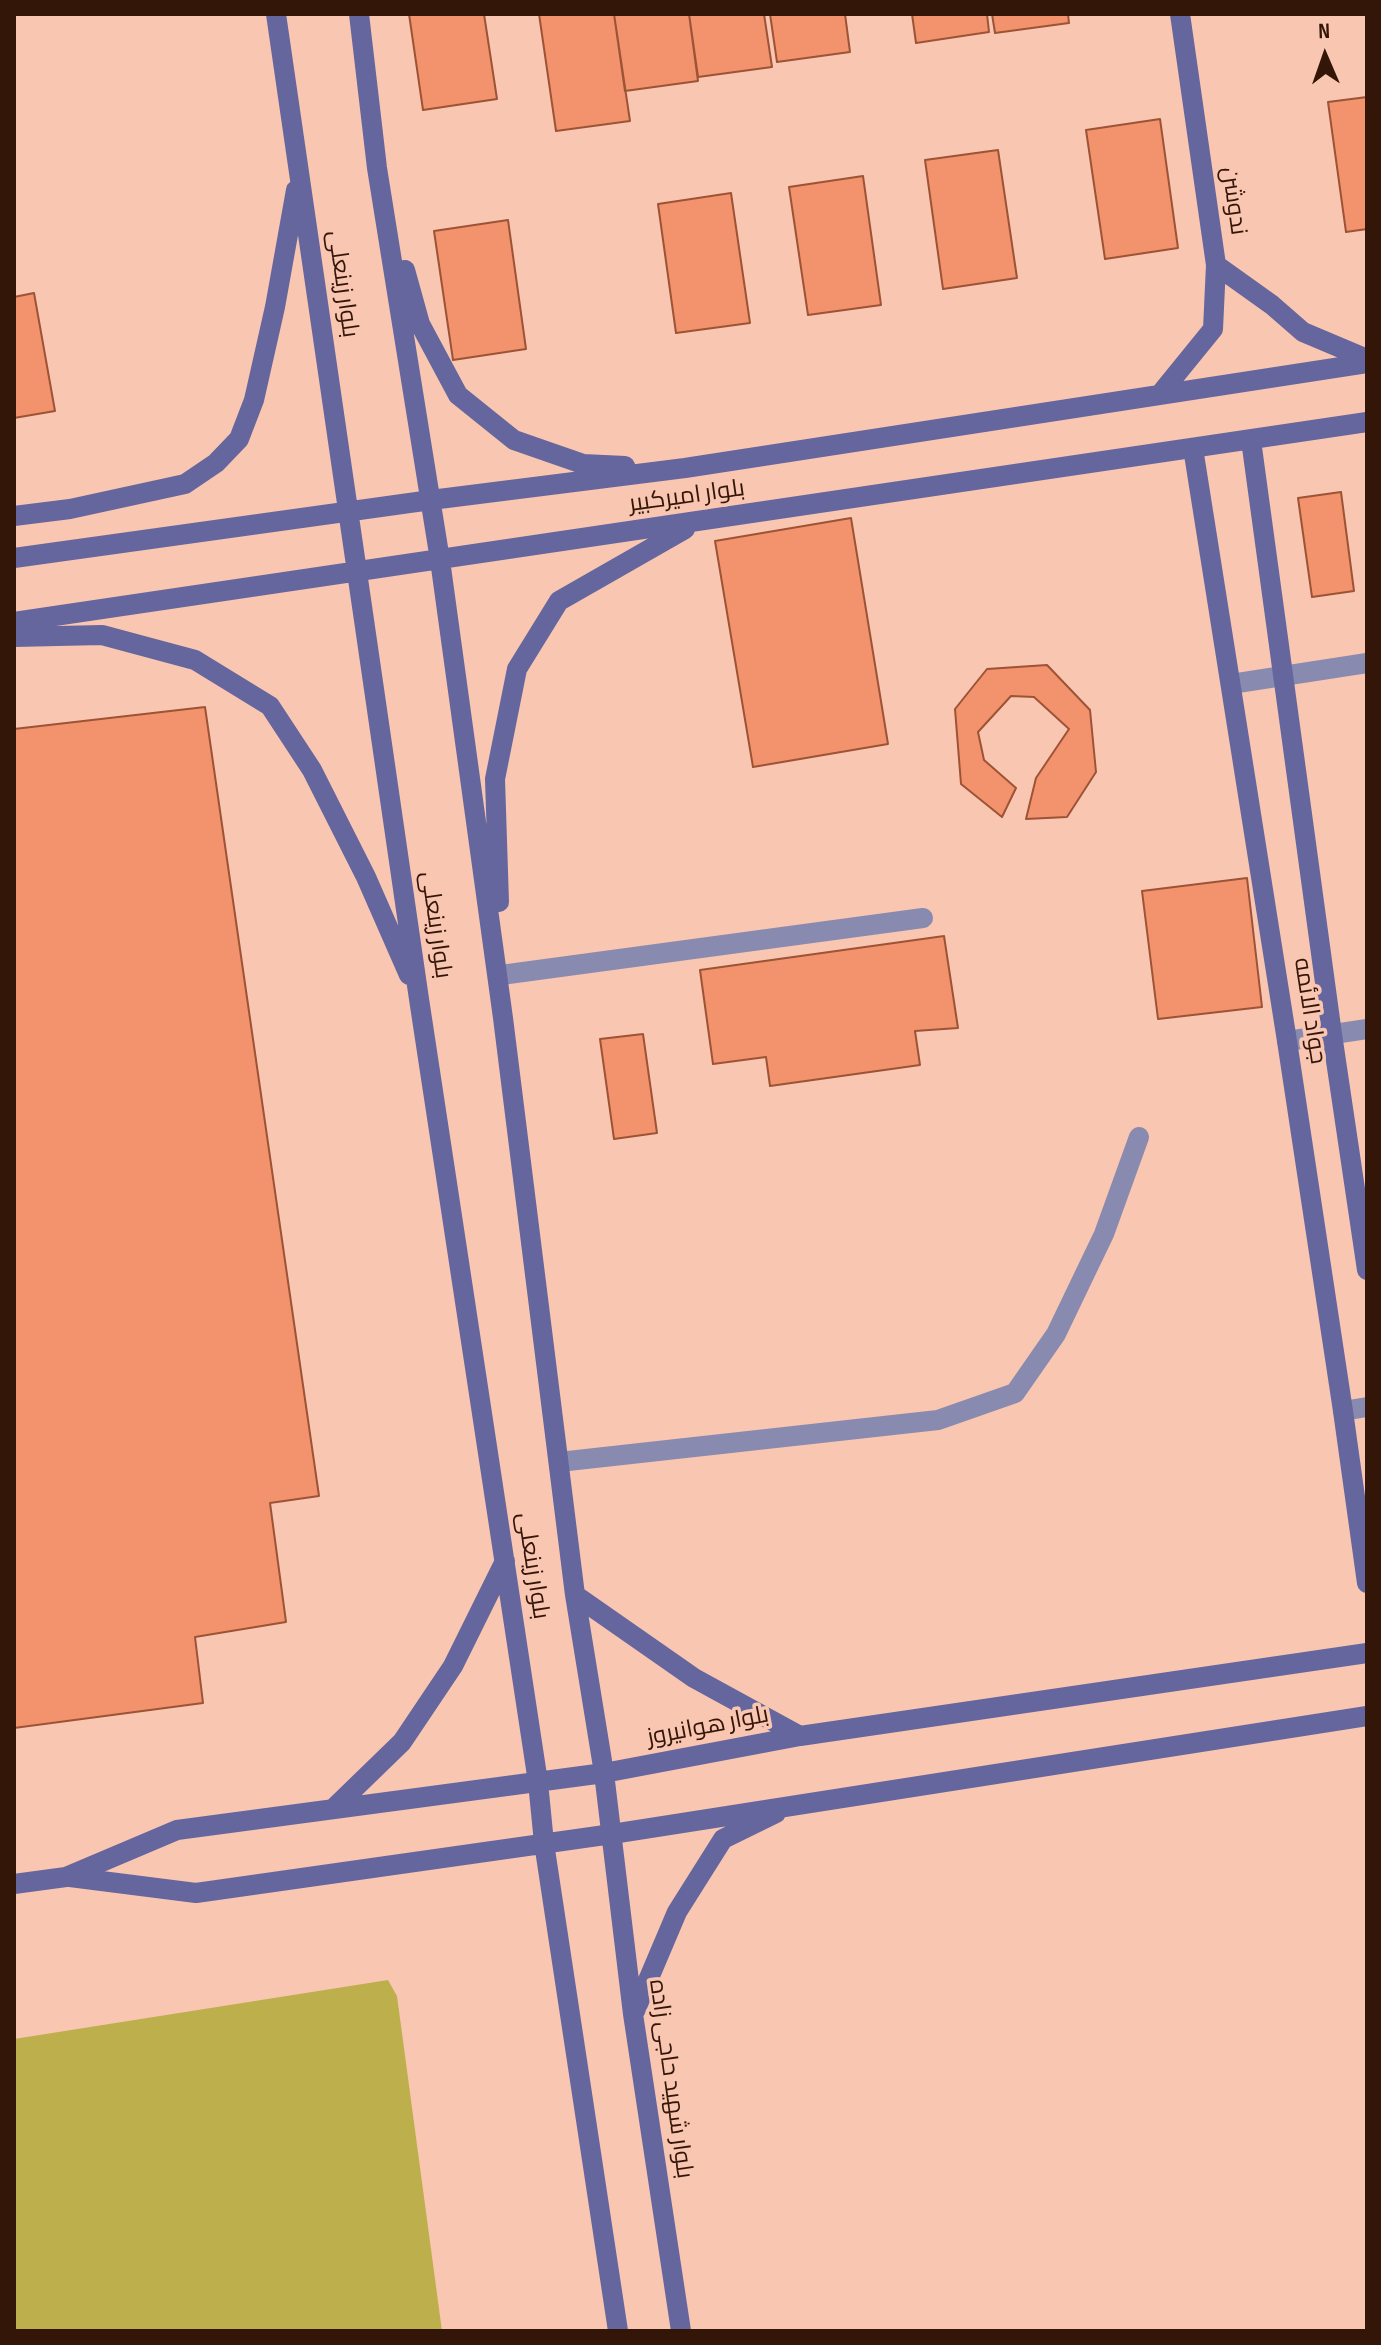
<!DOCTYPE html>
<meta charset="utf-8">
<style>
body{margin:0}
#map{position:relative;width:1381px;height:2345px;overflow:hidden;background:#f9c6b2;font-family:"Sofia Sans Condensed",sans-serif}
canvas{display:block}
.frame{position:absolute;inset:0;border:16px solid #341609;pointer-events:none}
.north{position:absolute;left:1285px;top:16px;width:80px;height:80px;-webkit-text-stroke:6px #f9c6b2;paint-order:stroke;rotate:358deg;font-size:22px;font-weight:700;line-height:32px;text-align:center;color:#341609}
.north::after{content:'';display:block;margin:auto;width:28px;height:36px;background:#341609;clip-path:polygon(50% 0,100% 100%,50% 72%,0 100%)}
</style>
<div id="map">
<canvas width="1381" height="2345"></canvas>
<div class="frame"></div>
<div class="north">N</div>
</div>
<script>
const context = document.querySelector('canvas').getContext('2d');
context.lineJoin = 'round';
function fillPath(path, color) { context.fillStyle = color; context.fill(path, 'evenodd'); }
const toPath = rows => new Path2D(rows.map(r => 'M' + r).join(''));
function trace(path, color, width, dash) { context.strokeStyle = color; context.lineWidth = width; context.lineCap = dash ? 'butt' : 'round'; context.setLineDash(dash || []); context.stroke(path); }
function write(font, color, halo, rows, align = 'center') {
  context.font = font + ' "Sofia Sans Condensed",Cairo,sans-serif'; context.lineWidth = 7; context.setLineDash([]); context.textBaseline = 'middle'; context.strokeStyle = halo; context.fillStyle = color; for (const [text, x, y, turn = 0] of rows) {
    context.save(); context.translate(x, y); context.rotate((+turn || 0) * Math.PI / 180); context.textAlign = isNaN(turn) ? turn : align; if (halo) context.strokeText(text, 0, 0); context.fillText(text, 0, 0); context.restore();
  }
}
fillPath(toPath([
 [388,1980,397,1996,442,2331,14,2331,14,2039]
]), '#bdb04c');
const building = toPath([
 [409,14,484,14,497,99,423,110,409,14],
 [539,14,614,14,630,121,556,131,539,14],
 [614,14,689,14,698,81,625,91,614,14],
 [689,14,764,14,772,67,698,77,689,14],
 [770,14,845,14,850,52,777,62,770,14],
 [912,14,987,14,989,32,916,43,912,14],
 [992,14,1068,14,1069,23,995,33,992,14],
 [1367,97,1367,229,1346,232,1328,102,1367,97],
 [1160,119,1178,248,1105,259,1086,130,1160,119],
 [998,150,1017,278,943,289,925,160,998,150],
 [863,176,881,305,808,315,789,187,863,176],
 [731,193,750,323,676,333,658,204,731,193],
 [508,220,526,349,453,360,434,231,508,220],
 [34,293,55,411,14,418,14,297,34,293],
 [1341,492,1354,591,1312,597,1298,498,1341,492],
 [851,518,888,744,753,767,715,541,851,518],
 [1047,665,1090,710,1096,772,1067,817,1026,819,1036,778,1069,729,1034,697,1011,696,978,732,984,760,1016,788,1002,817,961,784,955,709,987,669,1047,665],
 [205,707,319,1496,270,1503,286,1622,195,1637,203,1703,14,1728,14,729,205,707],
 [1247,878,1262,1007,1158,1019,1142,891,1247,878],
 [944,936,958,1028,915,1031,920,1065,770,1086,766,1057,713,1064,700,970,944,936],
 [643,1034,657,1133,614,1139,600,1039,643,1034]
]);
fillPath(building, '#f2936d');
trace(building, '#9d5335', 2);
trace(toPath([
 [559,1462,938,1420,1015,1393,1056,1334,1104,1234,1139,1137]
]), '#888ab0', 20);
trace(toPath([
 [1231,684,1367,663],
 [501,975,923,918],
 [1287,1041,1367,1029],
 [1343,1411,1367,1407]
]), '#888ab0', 20);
trace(toPath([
 [276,14,419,999,538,1782,544,1843,618,2331],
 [359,14,377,168,440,560,503,1018,575,1595,604,1773,633,2014,681,2331],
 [1216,265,1272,305,1303,332,1367,359],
 [405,270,420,324,458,395,514,440,583,464,625,466],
 [1161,393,1213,329,1216,265,1180,14],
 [1251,440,1332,1034,1367,1270],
 [1193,448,1287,1041,1343,1411,1367,1583],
 [14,516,70,509,185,484,216,463,239,439,254,400,275,307,296,190],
 [14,558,431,500,685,468,1367,363],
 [14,622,1367,422],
 [14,637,102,635,195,660,270,706,312,770,366,877,409,975],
 [499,902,495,779,517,669,559,601,685,529],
 [575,1595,694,1678,800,1736],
 [333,1809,402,1742,453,1666,505,1561],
 [70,1877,196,1893,612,1834,1367,1716],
 [14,1884,66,1877,177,1830,604,1773,800,1736,1367,1653],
 [635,2011,677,1912,723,1839,776,1813]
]), '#65669d', 20);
write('24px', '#341609', '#f9c6b2', [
 ["ندوشن",1233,201,82],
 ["بلوار زینعلی",342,284,82],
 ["بلوار امیرکبیر",687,497,-8],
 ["بلوار زینعلی",435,925,82],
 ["جواد الائمه",1309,1011,81],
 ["بلوار زینعلی",532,1566,81],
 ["بلوار هوانیروز",708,1727,-11],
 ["بلوار شهید حاجی زاده",670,2079,82]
]);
</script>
